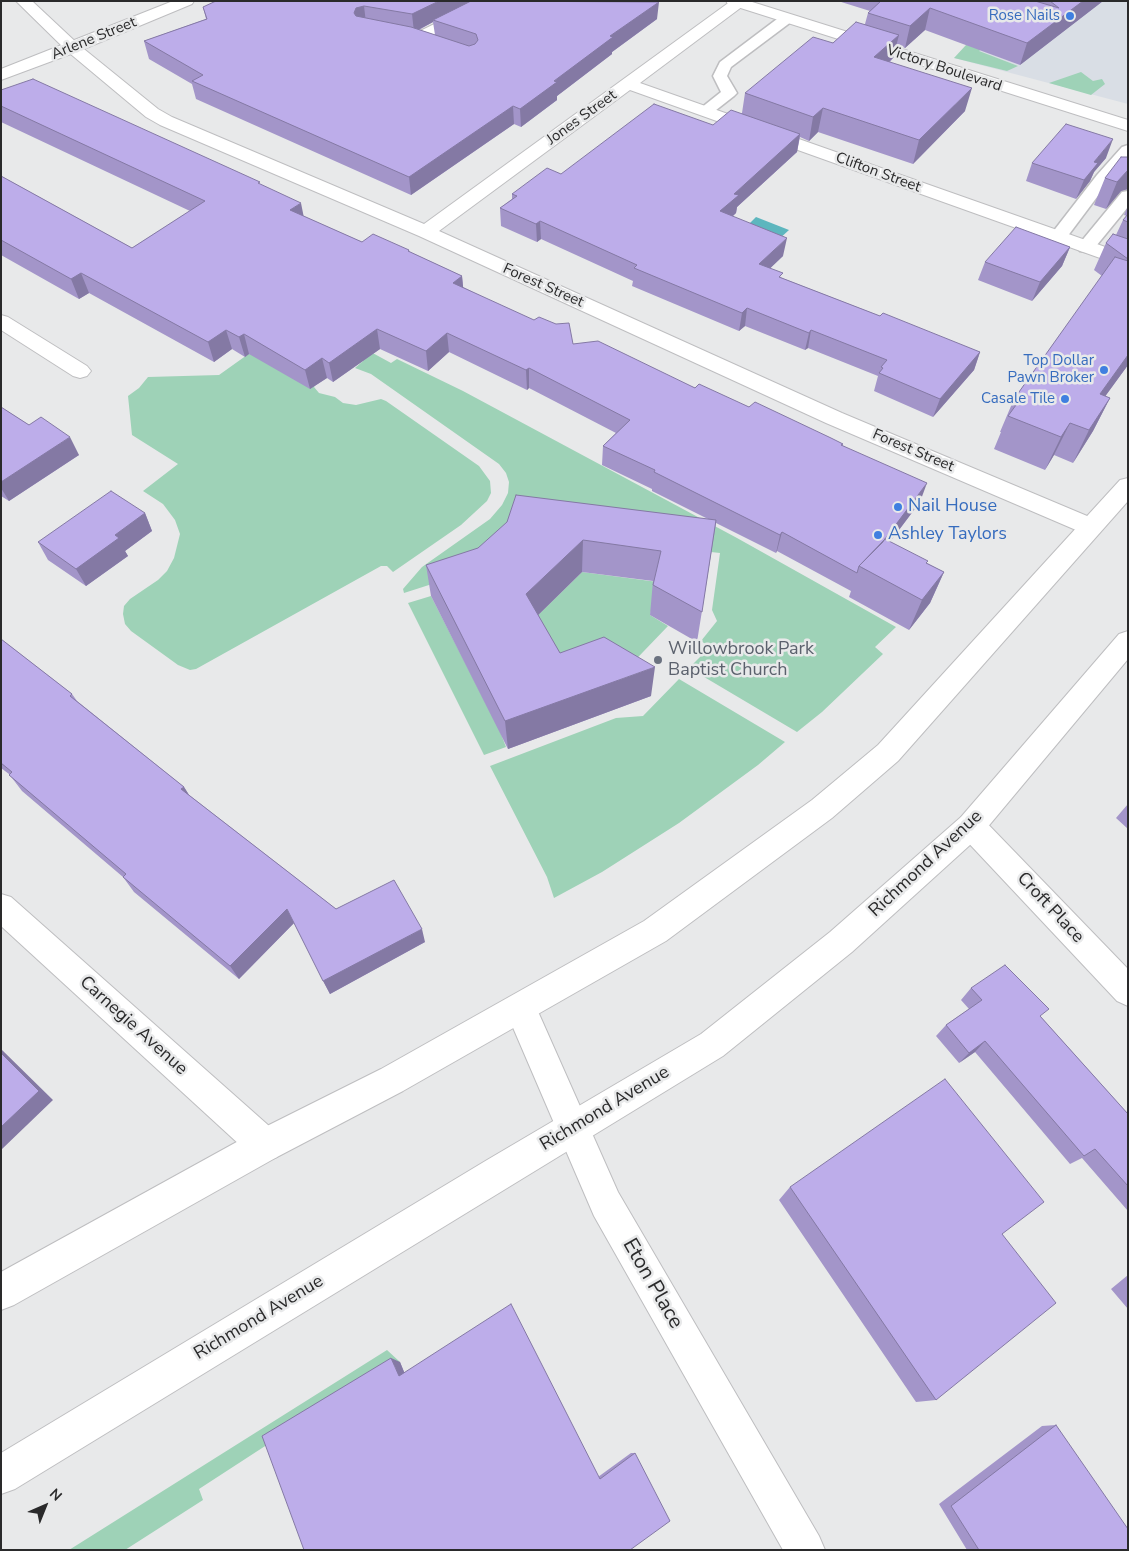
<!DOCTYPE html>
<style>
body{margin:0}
#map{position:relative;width:1129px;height:1551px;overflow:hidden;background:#e8e9ea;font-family:"Nunito Sans",sans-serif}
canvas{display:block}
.frame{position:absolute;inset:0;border:2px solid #2a2a2b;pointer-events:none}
.north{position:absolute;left:20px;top:1481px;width:50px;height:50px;-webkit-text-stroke:4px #e8e9ea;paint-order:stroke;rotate:44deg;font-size:14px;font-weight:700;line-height:20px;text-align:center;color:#2a2a2b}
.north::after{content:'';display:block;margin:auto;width:18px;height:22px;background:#2a2a2b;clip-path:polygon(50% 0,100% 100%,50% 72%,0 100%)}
</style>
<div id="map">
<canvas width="1129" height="1551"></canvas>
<div class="frame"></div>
<div class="north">N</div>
</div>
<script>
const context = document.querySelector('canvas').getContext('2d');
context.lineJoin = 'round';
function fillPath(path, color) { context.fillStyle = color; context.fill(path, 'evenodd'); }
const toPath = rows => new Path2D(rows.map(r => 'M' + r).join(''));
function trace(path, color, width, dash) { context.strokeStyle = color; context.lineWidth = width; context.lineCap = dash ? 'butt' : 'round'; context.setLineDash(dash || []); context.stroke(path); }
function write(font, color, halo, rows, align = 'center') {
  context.font = font + ' "Nunito Sans",sans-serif'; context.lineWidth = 5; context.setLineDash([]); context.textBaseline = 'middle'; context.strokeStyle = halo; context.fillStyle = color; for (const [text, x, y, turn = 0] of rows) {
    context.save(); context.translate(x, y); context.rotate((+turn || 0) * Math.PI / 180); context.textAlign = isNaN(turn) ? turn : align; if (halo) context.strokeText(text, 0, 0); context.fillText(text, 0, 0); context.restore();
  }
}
fillPath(toPath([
 [1028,1,1128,1,1128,104,954,58]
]), '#d9dee5');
fillPath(toPath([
 [1046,1,979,51,1018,66,1007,71,954,58,966,45],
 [1081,72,1093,81,1102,79,1105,84,1091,95,1049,83],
 [303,315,391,363,397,359,463,391,737,538,896,627,875,647,883,654,822,712,797,732,689,668,710,647,701,641,717,621,712,610,720,553,711,552,482,568,404,593,403,589,422,567,490,519,502,505,508,493,509,482,506,473,499,464,371,374,355,368,363,361,338,347,314,387,319,393,335,397,343,403,356,405,381,399,386,401,479,466,490,481,491,493,487,501,461,525,393,572,387,566,381,566,196,669,190,670,178,665,131,631,125,624,123,614,124,606,130,599,158,580,167,571,174,558,180,534,175,520,163,504,143,491,178,464,132,435,128,396,139,388,148,377,219,375],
 [582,572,658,582,650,615,668,626,619,677,560,682,528,625],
 [431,596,499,729,506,747,484,755,408,603],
 [679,679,785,742,758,765,679,823,602,872,554,898,547,877,490,766,616,718,643,716],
 [387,1350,400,1362,279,1437,199,1489,203,1500,125,1550,69,1550]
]), '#9ed2b7');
fillPath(toPath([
 [756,217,789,230,778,240,746,227]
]), '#5db6be');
const lane = toPath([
 [786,15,793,19,791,22,731,67,727,76,737,93,734,96,711,114,701,114,698,111,701,108,721,92,713,76,720,62,781,16,786,15],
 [1128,145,1128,160,1109,181,1064,241,1058,242,1052,241,1049,237,1097,175,1122,147,1128,145],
 [1128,191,1128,207,1092,251,1086,252,1080,251,1077,247,1080,243,1122,192,1128,191]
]);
const street = toPath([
 [16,1,32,1,79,45,158,109,172,117,424,224,731,1,744,1,746,3,743,6,640,83,1128,255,1128,268,630,90,439,231,842,413,1099,521,1103,527,1099,533,1091,536,1083,533,826,423,419,236,160,125,146,117,67,51,16,1],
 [481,1,500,1,498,4,422,42,416,44,410,42,408,39,410,36,481,1],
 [1,315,8,317,87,366,91,371,87,376,80,378,73,376,1,330,1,315],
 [971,814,981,817,1128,969,1128,1006,1117,1001,961,835,957,826,961,817,971,814],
 [1,894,11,897,277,1133,282,1145,277,1157,265,1162,253,1157,1,926,1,894],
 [521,994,532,998,618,1192,819,1536,825,1550,783,1550,594,1216,505,1009,510,998,521,994]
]);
const secondary = toPath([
 [173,1,194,1,192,4,79,51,1,80,1,69,173,1],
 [726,1,749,1,1128,120,1128,131,728,4,726,1]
]);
const primary = toPath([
 [1128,478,1128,501,898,761,832,818,666,941,403,1091,277,1157,14,1305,1,1310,1,1272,253,1133,381,1069,644,921,812,800,878,745,1120,480,1128,478],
 [1128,631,1128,659,981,835,852,952,723,1056,15,1489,1,1494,1,1453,487,1160,701,1034,830,932,961,817,1119,634,1128,631]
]);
trace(lane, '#bebec0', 3);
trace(street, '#bebec0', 2);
trace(secondary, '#bebec0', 2);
trace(primary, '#bebec0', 2);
fillPath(lane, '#fff');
fillPath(street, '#fff');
fillPath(secondary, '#fff');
fillPath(primary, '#fff');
fillPath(toPath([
 [657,1,657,19,612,52,612,54,557,96,557,100,521,127,514,124,411,195,196,99,192,84,149,59,144,41,206,19,203,7],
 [433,22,435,35,419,30],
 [838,1,1103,1,1020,65,925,30,905,48,896,45,893,58,890,62,965,111,913,164,818,132,809,141,800,137,797,152,737,207,736,213,733,216,783,256,770,268,782,278,880,316,980,352,974,370,933,417,874,391,878,376,808,348,805,350,745,326,739,331,632,286,633,281,541,239,537,242,501,226,500,208,512,199,512,194,561,174,713,125,742,113,745,93,865,24,868,13,870,11],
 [1,90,260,185,303,216,362,242,409,250,410,252,462,276,463,287,573,344,749,407,843,444,842,445,920,502,890,542,927,563,944,572,930,603,909,630,849,597,851,591,777,551,776,553,716,523,697,642,650,615,653,581,582,572,538,615,560,653,651,696,508,749,431,596,426,565,708,519,652,491,652,489,602,465,603,446,616,433,529,388,527,390,449,352,428,371,380,349,333,382,327,378,310,389,249,354,245,357,232,349,214,362,89,293,79,299,1,255,1,176,132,248,190,211,1,122],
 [1128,157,1128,189,1121,191,1106,209,1094,205,1105,178],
 [1106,158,1094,172,1090,181,1076,199,1026,181,1032,163],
 [1128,206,1128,365,1105,396,1110,398,1093,431,1073,463,1054,455,1045,470,994,449,1001,432,1000,432,1014,399,1102,276,1094,270,1106,243,1116,235,1123,220,1127,216,1124,215],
 [1070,247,1062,266,1032,301,978,280,985,262],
 [1,407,29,425,79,455,9,501,1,496],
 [145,513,152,531,125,551,128,556,86,586,48,560,38,542],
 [1,639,72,694,77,701,184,787,189,795,336,909,425,942,330,994,294,923,239,979,134,892,123,877,22,791,9,774,1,768],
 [1128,804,1128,829,1116,818],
 [971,988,1041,1017,1128,1114,1128,1211,1082,1158,1070,1164,975,1052,959,1063,936,1036,946,1025,969,1009,961,1000],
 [790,1187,1002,1234,936,1400,916,1402,779,1200],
 [1128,1275,1128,1309,1111,1289],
 [400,1362,404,1372,598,1477,631,1453,635,1453,630,1550,304,1550],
 [1056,1425,1128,1550,967,1550,939,1504,1042,1426]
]), '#a395c9');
fillPath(toPath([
 [439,1,476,1,433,20,433,22,414,32,412,14],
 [1083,1,1103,1,1020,65,1027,43],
 [659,2,657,19,612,52,612,54,557,96,557,100,521,127,520,109,610,36],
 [364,6,366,23,358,26,354,13,356,8],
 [930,8,925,30,905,48,910,26],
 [899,35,893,58,869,80,874,57],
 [972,88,965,111,913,164,919,140],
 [513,106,514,124,411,195,409,177],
 [823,108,818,132,809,141,813,117],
 [800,134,797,152,737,207,736,213,718,229,720,211,734,194],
 [1113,139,1106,158,1094,172,1090,181,1076,199,1084,180,1094,162],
 [1128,170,1128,189,1121,191,1106,209,1117,182],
 [301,203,305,223,290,210],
 [540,221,541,239,537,242,536,224],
 [787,238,783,256,756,282,759,264],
 [1070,247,1062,266,1032,301,1040,282],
 [81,273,89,293,79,299,71,279],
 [462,276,464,296,453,283],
 [747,308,745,326,739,331,742,313],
 [377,329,380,349,333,382,329,363],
 [226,330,232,349,214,362,208,342],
 [811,330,808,348,805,350,809,333],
 [447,333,449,352,428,371,426,351],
 [244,334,249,354,245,357,239,337],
 [980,352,974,370,933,417,940,399],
 [1128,355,1128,365,1083,427,1100,394],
 [322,358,327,378,310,389,305,370],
 [529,368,529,388,527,390,526,370],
 [1110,398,1093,431,1073,463,1089,430],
 [1070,423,1054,455,1045,470,1061,437],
 [70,437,79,455,9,501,1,488,1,482],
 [927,483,920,502,868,571,862,568],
 [145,513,152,531,125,551,128,556,86,586,76,569,115,535],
 [782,532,777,551,776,553,780,535],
 [583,540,582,572,528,625,526,594],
 [944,572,930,603,909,630,922,600],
 [655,667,651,696,508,749,505,721],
 [184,787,194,803,181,789],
 [287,909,294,923,239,979,230,966],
 [422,929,425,942,330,994,323,981],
 [985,1041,975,1052,959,1063,969,1053],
 [1,1049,53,1100,1,1150],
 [391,1358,400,1362,407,1379,399,1376]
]), '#8479a4');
const building = toPath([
 [216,1,439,1,412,14,364,6,356,8,354,13,356,16,411,27,469,46,475,44,478,40,476,34,433,20,471,1,659,2,610,36,613,37,554,81,557,82,520,109,513,106,409,177,192,81,203,75,144,41,207,19,203,7,216,1],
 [881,1,1035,1,1059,8,1050,1,1083,1,1027,43,930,8,910,26,868,13,881,1],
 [856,22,899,35,874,57,972,88,919,140,823,108,813,117,745,93,813,37,833,43,856,22],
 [33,79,260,182,258,183,301,203,290,210,362,242,373,234,409,250,408,251,462,276,453,283,534,320,539,317,556,324,569,323,573,344,598,341,695,388,699,384,749,407,755,402,831,438,843,444,841,445,927,483,882,543,859,566,857,573,782,532,780,535,654,472,655,470,603,446,630,420,529,368,526,370,447,333,426,351,377,329,329,363,322,358,305,370,244,334,239,337,226,330,208,342,81,273,71,279,1,240,1,176,132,248,205,201,1,106,1,90,33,79],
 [654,104,713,125,731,110,800,134,734,194,739,195,720,211,787,238,759,264,783,273,779,277,880,316,883,313,980,352,940,399,879,373,883,368,881,367,887,360,811,330,809,333,747,308,742,313,634,268,637,265,540,221,536,224,500,208,517,196,512,194,547,168,561,174,654,104],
 [1066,124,1113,139,1094,162,1098,163,1084,180,1032,163,1066,124],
 [1121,157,1128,157,1128,170,1117,182,1105,178,1121,157],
 [1128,214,1128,222,1123,220,1128,214],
 [1016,227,1070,247,1040,282,985,262,1016,227],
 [1113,234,1128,239,1128,259,1106,243,1113,234],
 [1115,257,1128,261,1128,355,1100,394,1110,398,1089,430,1070,423,1061,437,1008,416,1019,401,1014,399,1115,257],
 [1,407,29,425,41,417,70,437,1,482,1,407],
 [111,491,145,513,115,535,119,538,76,569,38,542,111,491],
 [516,495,716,520,702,612,653,585,661,551,583,540,526,594,560,653,604,637,655,667,505,721,426,565,478,548,507,522,516,495],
 [885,539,928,561,926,563,944,572,922,600,859,566,885,539],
 [1,639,72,694,70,696,184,787,181,789,336,909,394,880,422,929,323,981,287,909,230,966,123,877,126,874,9,775,12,772,1,763,1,639],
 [1005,965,1049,1009,1040,1016,1128,1114,1128,1186,1095,1149,1084,1156,985,1041,969,1053,946,1025,982,1000,971,988,1005,965],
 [1,1053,39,1091,1,1127,1,1053],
 [945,1079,1044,1202,1002,1234,1056,1303,936,1400,790,1187,945,1079],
 [511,1304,600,1479,635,1453,670,1521,630,1550,304,1550,262,1436,391,1358,399,1376,511,1304],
 [1056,1425,1128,1529,1128,1550,979,1550,951,1506,1056,1425]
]);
fillPath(building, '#bdadea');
trace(building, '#8479a4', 1);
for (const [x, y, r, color] of [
 [1070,16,5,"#3f7fe0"],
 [1104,370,5,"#3f7fe0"],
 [1065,399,5,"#3f7fe0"],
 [898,507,5,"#3f7fe0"],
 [878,535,5,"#3f7fe0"],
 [658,660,5,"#6b7280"]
]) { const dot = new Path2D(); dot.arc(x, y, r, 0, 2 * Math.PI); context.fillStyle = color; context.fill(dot); trace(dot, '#e8e9ea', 2); }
write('15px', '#366cbe', '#e8e9ea', [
 ["Rose Nails",1060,16],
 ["Top Dollar",1094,361],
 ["Pawn Broker",1094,378],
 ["Casale Tile",1055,399]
], 'right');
write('15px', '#2a2a2b', '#e8e9ea', [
 ["Arlene Street",94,39,-22],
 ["Victory Boulevard",944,69,18],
 ["Jones Street",582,118,-36],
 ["Clifton Street",878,173,20],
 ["Forest Street",543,286,24],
 ["Forest Street",913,451,23]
]);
write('18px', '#366cbe', '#e8e9ea', [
 ["Nail House",908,507],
 ["Ashley Taylors",888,535]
], 'left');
write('18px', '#5b616d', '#e8e9ea', [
 ["Willowbrook Park",668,650],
 ["Baptist Church",668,671]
], 'left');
write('18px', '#2a2a2b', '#e8e9ea', [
 ["Richmond Avenue",926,864,-43],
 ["Croft Place",1050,908,47],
 ["Carnegie Avenue",133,1026,42],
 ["Richmond Avenue",605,1109,-31],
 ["Richmond Avenue",259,1318,-31]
]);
write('21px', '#2a2a2b', '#e8e9ea', [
 ["Eton Place",652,1284,60]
]);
</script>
